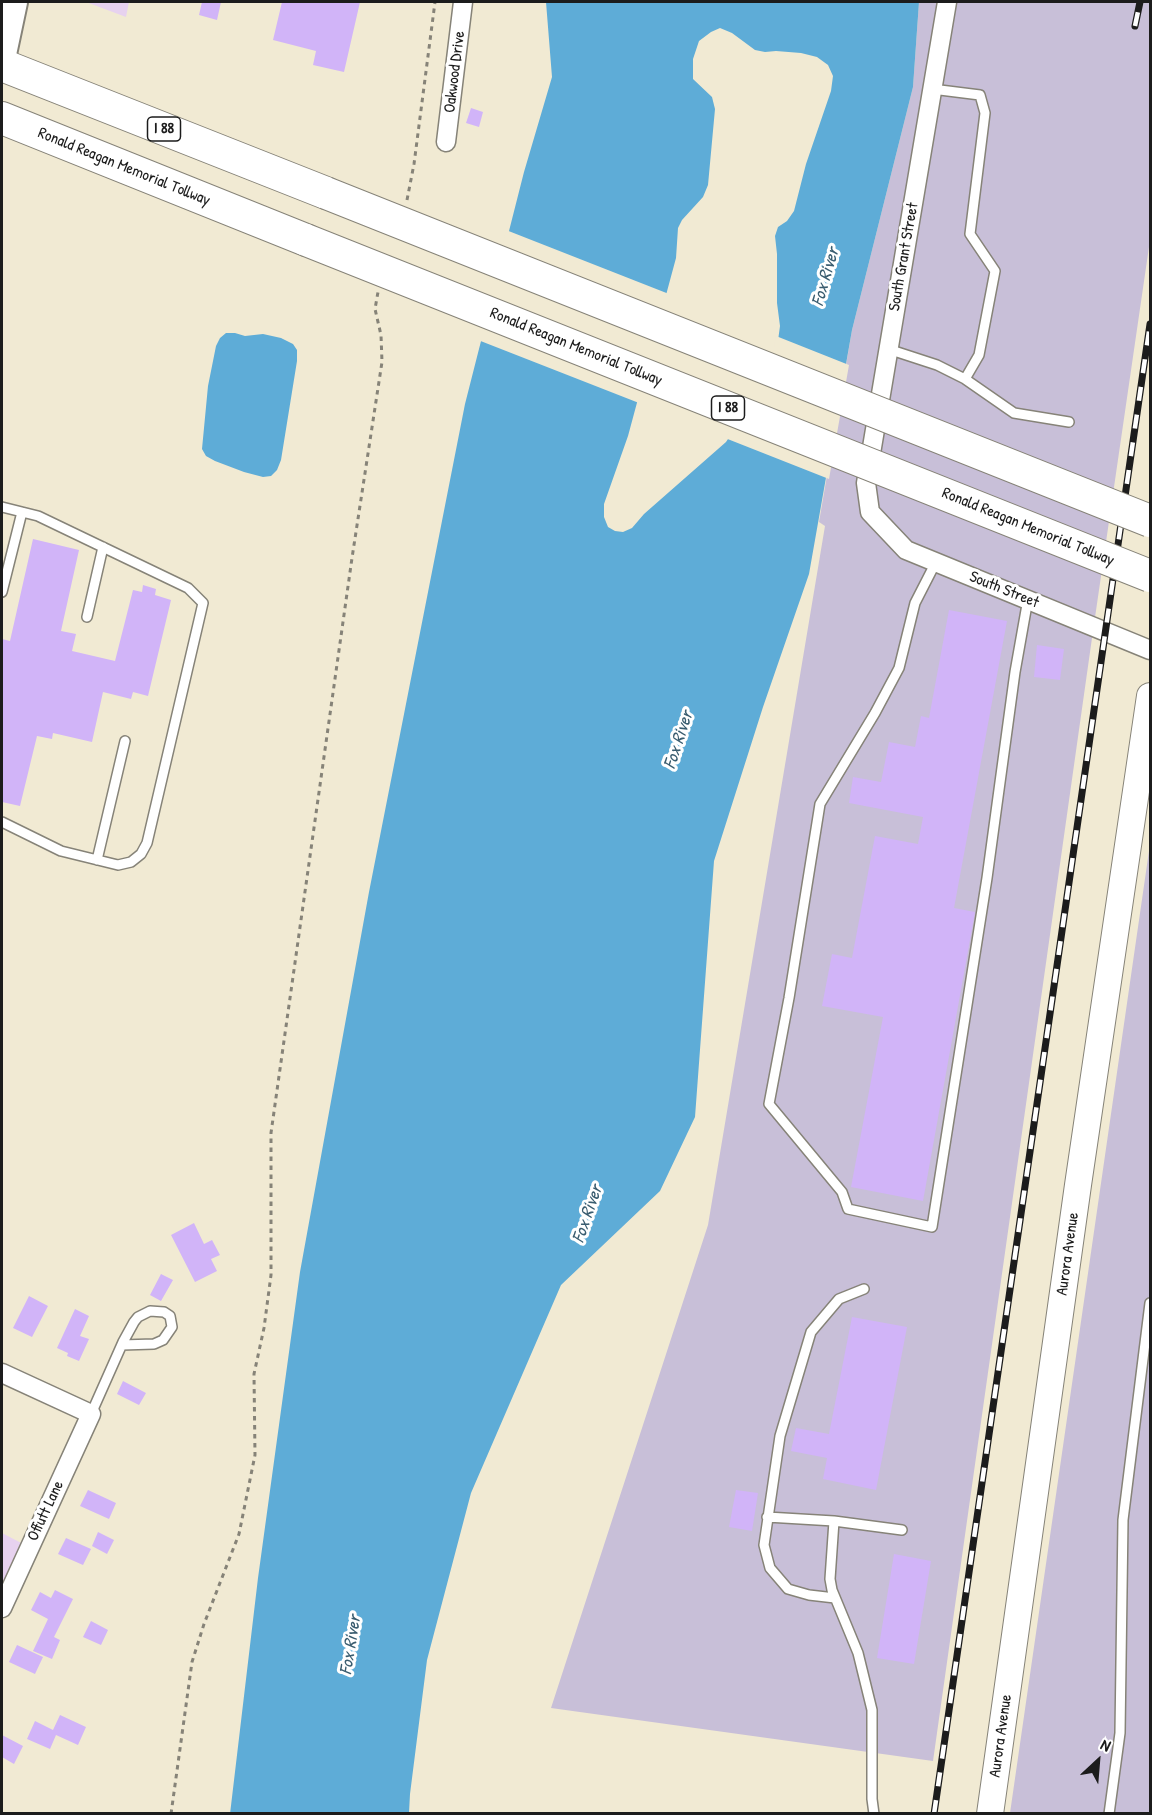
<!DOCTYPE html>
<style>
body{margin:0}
#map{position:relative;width:1152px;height:1815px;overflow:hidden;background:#f1ead3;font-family:"Patrick Hand",sans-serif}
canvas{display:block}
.frame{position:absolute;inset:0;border:3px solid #1c1c1c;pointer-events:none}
.north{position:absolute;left:1068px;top:1731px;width:60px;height:60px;-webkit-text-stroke:4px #fff;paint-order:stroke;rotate:26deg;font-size:16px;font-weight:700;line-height:24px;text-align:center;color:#1c1c1c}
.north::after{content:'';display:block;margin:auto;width:21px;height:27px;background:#1c1c1c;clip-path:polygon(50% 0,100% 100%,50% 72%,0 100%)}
</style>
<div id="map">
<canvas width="1152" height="1815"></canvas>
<div class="frame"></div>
<div class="north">N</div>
</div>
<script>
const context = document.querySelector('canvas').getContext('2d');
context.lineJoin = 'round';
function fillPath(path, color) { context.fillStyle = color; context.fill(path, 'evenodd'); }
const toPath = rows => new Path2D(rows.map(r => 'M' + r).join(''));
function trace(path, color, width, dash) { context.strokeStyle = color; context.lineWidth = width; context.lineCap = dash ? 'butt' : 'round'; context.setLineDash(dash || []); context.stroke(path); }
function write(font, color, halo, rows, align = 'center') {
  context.font = font + ' "Patrick Hand",sans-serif'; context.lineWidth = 6; context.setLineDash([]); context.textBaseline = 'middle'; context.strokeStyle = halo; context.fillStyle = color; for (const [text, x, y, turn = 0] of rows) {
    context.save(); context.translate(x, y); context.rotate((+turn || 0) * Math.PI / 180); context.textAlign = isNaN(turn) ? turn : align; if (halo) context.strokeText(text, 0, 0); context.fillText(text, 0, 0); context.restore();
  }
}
fillPath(toPath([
 [86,2,129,2,126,17],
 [2,1533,29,1547,2,1604]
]), '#e7d2ef');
fillPath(toPath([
 [919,2,1150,2,1150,240,1092,638,933,1761,551,1708,708,1225,825,526,819,522,852,330,913,87],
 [1150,844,1150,1813,1010,1813]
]), '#c8bfd8');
fillPath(toPath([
 [546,2,919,2,913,87,852,330,809,574,763,707,714,861,695,1117,660,1191,561,1285,471,1493,427,1660,410,1794,409,1813,230,1814,258,1578,300,1272,369,892,465,404,524,172,552,77],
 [720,28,732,33,755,50,765,52,776,51,801,53,817,57,828,65,833,76,831,91,806,164,794,211,787,221,778,227,775,236,777,254,777,303,780,326,777,348,738,424,726,442,644,514,632,528,623,532,615,531,608,527,604,517,604,504,628,436,676,258,678,228,682,220,703,197,708,185,715,109,712,97,693,79,693,59,699,41,711,32],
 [226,333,235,333,245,336,263,334,281,338,293,344,297,350,297,361,281,460,277,470,271,476,263,477,244,472,215,461,206,456,202,449,208,386,216,346,220,338]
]), '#5eacd7');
fillPath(toPath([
 [506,230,669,294,639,403,478,340],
 [776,336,849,365,829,479,725,438,750,398,774,347]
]), '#f1ead3');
fillPath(toPath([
 [202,2,221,2,217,20,199,15],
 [282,2,360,2,344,72,313,65,316,51,273,40],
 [471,108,483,112,479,127,466,123],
 [33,539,79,550,61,631,76,634,72,651,115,661,133,590,142,592,143,585,156,589,155,595,171,600,148,696,133,692,131,699,103,692,92,742,53,733,52,739,37,736,20,806,2,802,2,639,10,641],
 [949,610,1007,621,954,908,975,912,923,1201,851,1187,883,1017,822,1006,832,954,852,958,875,836,918,844,923,817,849,803,853,777,881,782,889,742,915,747,921,716,929,718],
 [1037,645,1064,649,1060,680,1034,677],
 [194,1223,204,1244,212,1240,220,1255,211,1259,217,1271,195,1282,171,1235],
 [161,1274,173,1280,161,1301,150,1295],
 [29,1296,48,1306,32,1337,13,1328],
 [75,1309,89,1316,80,1336,89,1339,79,1361,67,1356,68,1353,57,1348],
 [852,1317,907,1327,876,1490,823,1479,827,1458,791,1451,796,1428,829,1434],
 [123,1381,146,1393,139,1405,117,1394],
 [88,1490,116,1503,109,1519,80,1506],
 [736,1490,758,1493,752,1531,729,1527],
 [98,1532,114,1540,107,1554,92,1546],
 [66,1538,91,1549,83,1565,58,1554],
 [894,1554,931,1561,914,1664,877,1658],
 [55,1590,73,1599,54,1637,60,1640,52,1659,33,1651,48,1619,31,1610,40,1592,51,1598],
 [91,1621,108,1630,101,1645,83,1637],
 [17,1645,43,1657,35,1674,9,1662],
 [60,1715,86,1727,78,1745,56,1735,50,1749,27,1739,35,1721,53,1730],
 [2,1735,23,1746,14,1764,2,1757]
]), '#d1b4f8');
const service = toPath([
 [932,89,980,95,985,113,970,234,995,271,979,355,965,379],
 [888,349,937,365,965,379,1014,413,1069,422],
 [2,507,38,516,188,588,203,603,147,843,141,854,131,862,118,865,61,851,2,822],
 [936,562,915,603,899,668,875,713,820,804,789,998,769,1104,842,1192,848,1209,932,1227,987,878,1015,672,1028,599],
 [2,592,22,512],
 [87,617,103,547],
 [97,860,125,741],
 [91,1414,123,1342,134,1322,138,1317,150,1311,164,1312,170,1316,172,1327,163,1340,154,1344,122,1345],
 [767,1517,834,1521],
 [835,1598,809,1595,788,1589,770,1568,764,1545,780,1436,811,1332,839,1299,864,1289],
 [874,1814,872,1799,872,1710,858,1653,832,1590,830,1579,834,1521,902,1530],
 [1109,1814,1120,1733,1123,1520,1150,1303]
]);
const minor = toPath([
 [947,2,866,483,870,512,906,550,1150,650],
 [446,142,463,2],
 [2,1373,91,1414,2,1608]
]);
const secondary = toPath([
 [990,1814,1078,1185,1150,696]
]);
const primary = toPath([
 [2,54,13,2]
]);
const motorway = toPath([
 [2,65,326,193],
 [2,118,306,240]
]);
trace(service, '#868378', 12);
trace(minor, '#868378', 21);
trace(secondary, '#868378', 28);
trace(primary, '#868378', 32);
trace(motorway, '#868378', 34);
trace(toPath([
 [407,200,414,164,435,2],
 [171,1814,192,1662,204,1624,239,1534,255,1455,254,1374,264,1328,271,1275,271,1133,352,558,382,362,381,335,375,309,378,292]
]), '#868378', 3, [4.5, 4.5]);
trace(service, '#fff', 9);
trace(minor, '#fff', 18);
trace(secondary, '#fff', 26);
trace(primary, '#fff', 28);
trace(motorway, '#fff', 32);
const rail = toPath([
 [1135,26,1140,2],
 [934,1814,1150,324]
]);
trace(rail, '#1c1c1c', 7);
trace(rail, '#fff', 4.5, [14]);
const motorwayBridge = toPath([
 [326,193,1150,521],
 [306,240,1150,576]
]);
trace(motorwayBridge, '#868378', 34, []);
trace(motorwayBridge, '#fff', 32);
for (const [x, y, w] of [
 [164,129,33],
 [728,408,33]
]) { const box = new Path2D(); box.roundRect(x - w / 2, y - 12, w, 24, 4.5); context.fillStyle = '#fff'; context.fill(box); trace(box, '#1c1c1c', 1.5); }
write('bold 15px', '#1c1c1c', null, [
 ["I 88",164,129],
 ["I 88",728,408]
]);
write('16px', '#1c1c1c', '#fff', [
 ["Oakwood Drive",455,72,-83],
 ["Ronald Reagan Memorial Tollway",124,167,22],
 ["South Grant Street",904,257,-80],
 ["Ronald Reagan Memorial Tollway",576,347,22],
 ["Ronald Reagan Memorial Tollway",1028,527,22],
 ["South Street",1004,590,22],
 ["Aurora Avenue",1068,1254,-82],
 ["Offutt Lane",46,1511,-65],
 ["Aurora Avenue",1001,1736,-82]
]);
write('italic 18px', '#3a5d70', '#fff', [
 ["Fox River",826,277,-74],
 ["Fox River",679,740,-72],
 ["Fox River",588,1214,-71],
 ["Fox River",351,1645,-81]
]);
</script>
